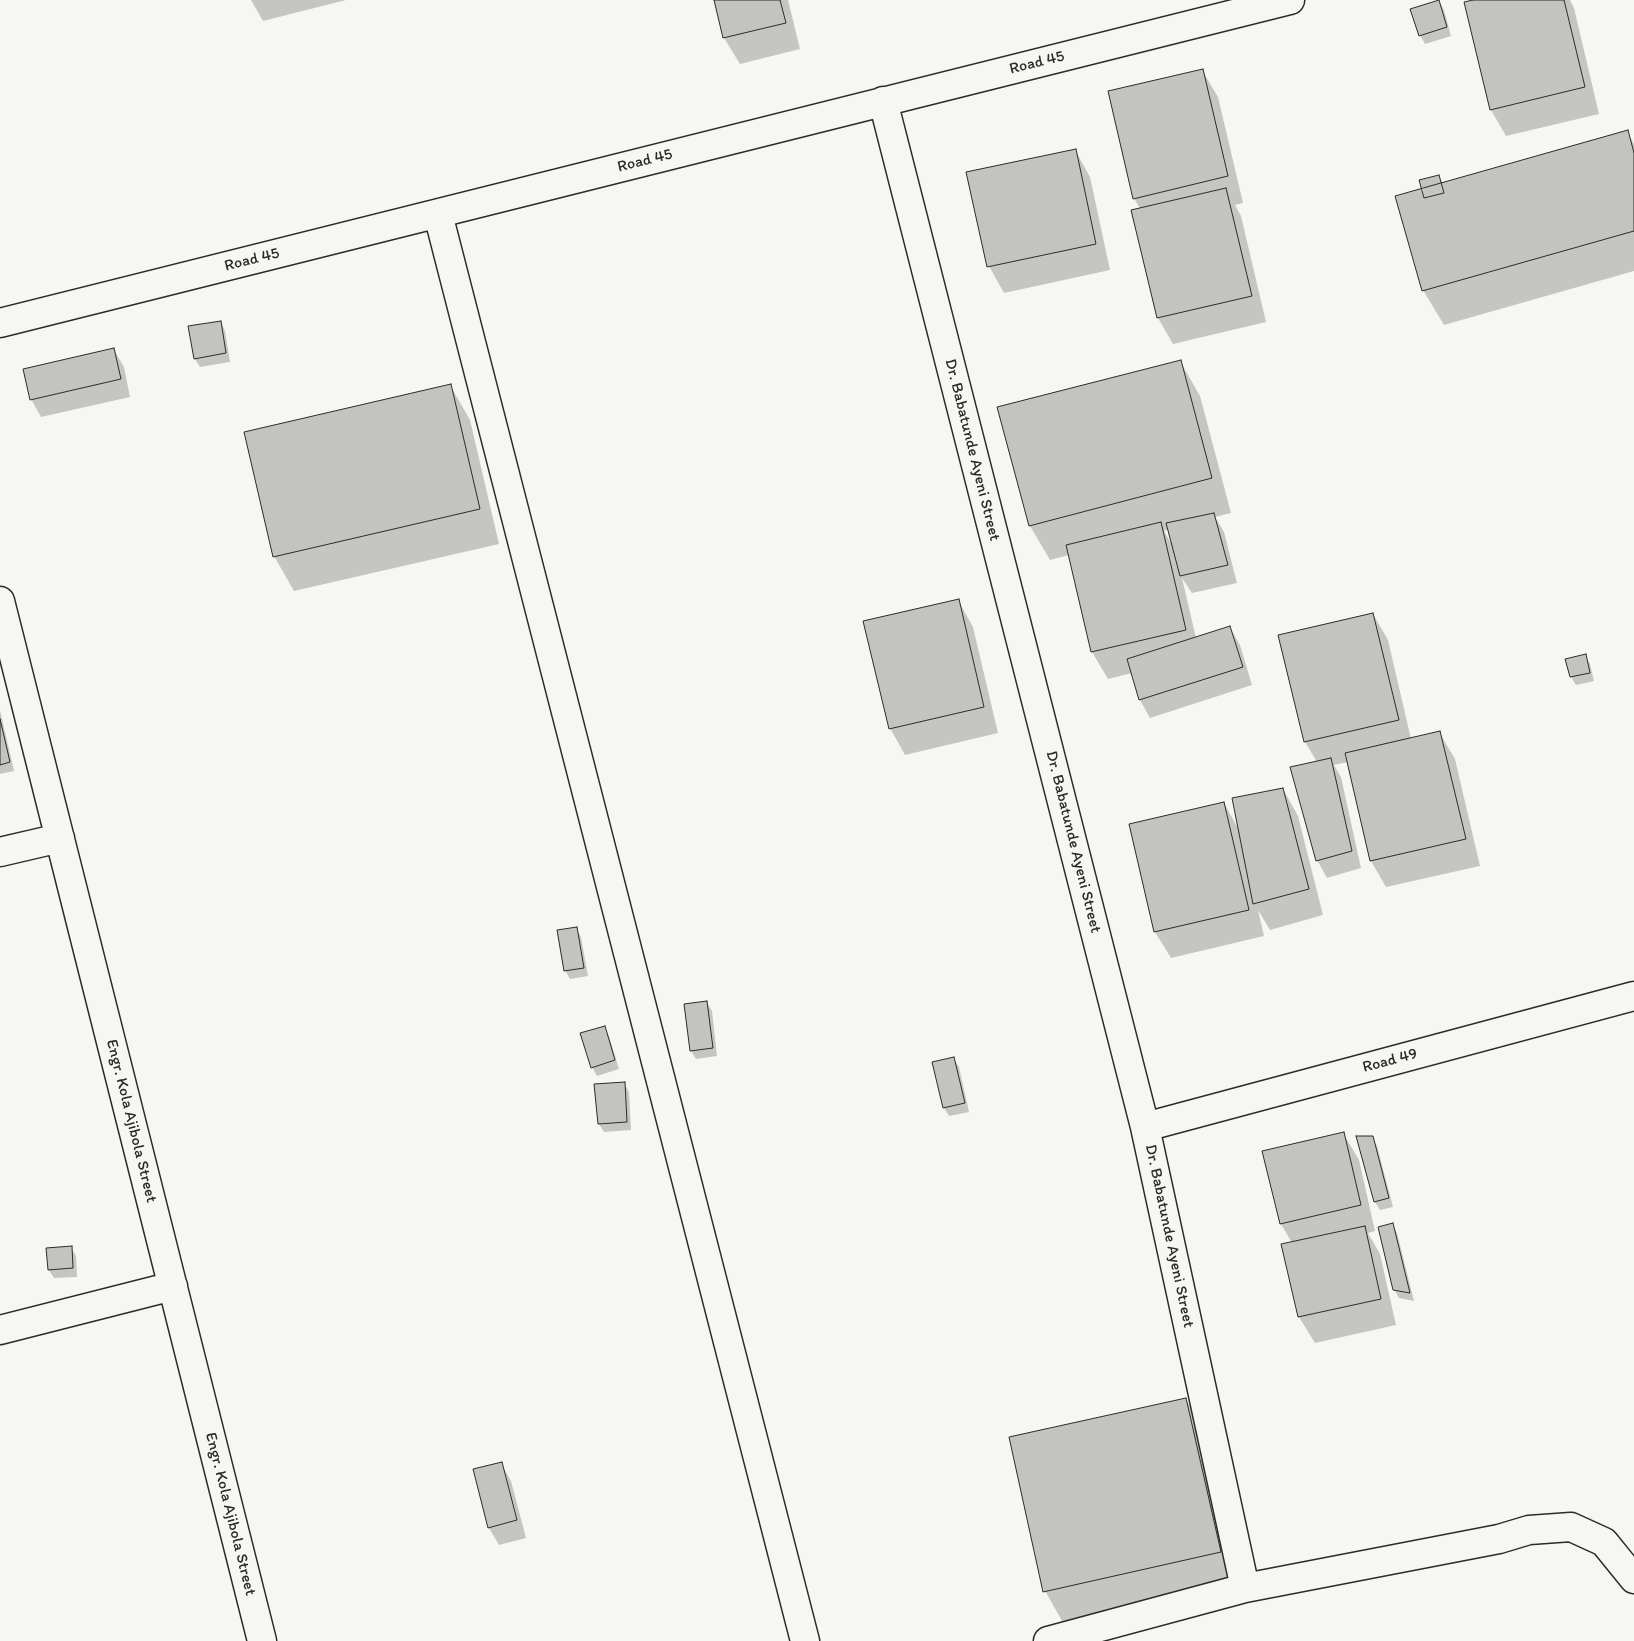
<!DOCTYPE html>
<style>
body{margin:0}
canvas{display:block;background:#f6f6f2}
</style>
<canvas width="1634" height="1641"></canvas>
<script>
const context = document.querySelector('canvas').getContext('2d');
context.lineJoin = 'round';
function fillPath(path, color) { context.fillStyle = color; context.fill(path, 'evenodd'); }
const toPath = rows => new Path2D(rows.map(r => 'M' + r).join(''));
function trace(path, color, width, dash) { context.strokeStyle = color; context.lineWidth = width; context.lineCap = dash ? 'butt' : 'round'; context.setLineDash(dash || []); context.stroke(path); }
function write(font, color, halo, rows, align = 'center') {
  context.font = font + ' Itim,sans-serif'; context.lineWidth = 4; context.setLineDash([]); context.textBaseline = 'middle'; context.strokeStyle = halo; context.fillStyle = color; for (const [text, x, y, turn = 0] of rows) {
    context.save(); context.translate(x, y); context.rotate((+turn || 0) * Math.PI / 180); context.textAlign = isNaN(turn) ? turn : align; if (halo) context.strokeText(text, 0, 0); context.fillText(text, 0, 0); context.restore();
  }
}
fillPath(toPath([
 [251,0,346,0,263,21],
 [715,0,788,0,800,49,740,64,724,38],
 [1479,0,1570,0,1574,8,1599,114,1506,136,1491,110,1466,3],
 [1439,1,1444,10,1451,36,1425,44,1420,35],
 [1202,70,1218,97,1243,203,1235,205,1241,216,1266,322,1173,344,1158,318,1140,209,1134,198],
 [1627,132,1634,144,1634,271,1444,325,1423,290,1423,189,1439,176,1443,184],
 [1075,150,1090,177,1110,270,1004,293,989,266],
 [221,322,225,331,230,362,200,367,195,359],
 [114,350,124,367,130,397,41,417,31,399],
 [1180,361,1200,396,1231,513,1215,517,1224,532,1237,583,1192,593,1182,578,1196,638,1230,628,1240,645,1252,685,1150,718,1140,700,1132,673,1108,679,1092,652,1069,555,1050,560,1030,526],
 [1169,529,1172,545,1164,531],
 [450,385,470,420,499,544,294,591,274,556],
 [958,600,973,627,998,733,905,755,890,728],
 [1373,614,1388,640,1411,739,1439,732,1455,759,1480,866,1386,887,1371,861,1348,762,1334,765,1341,777,1361,868,1327,878,1317,860,1317,762,1305,742,1280,636],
 [1585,656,1590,664,1594,681,1576,685,1571,677,1567,660],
 [0,710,14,771,0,774],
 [1283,789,1298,816,1323,915,1270,930,1258,910,1264,936,1171,958,1155,932,1130,825,1224,803,1239,830],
 [576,928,581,937,588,976,570,979,565,970],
 [707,1003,712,1011,717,1056,696,1059,691,1051],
 [604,1027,609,1036,619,1069,597,1076,592,1067],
 [954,1059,959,1067,969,1112,949,1116,944,1108,933,1063],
 [624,1083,629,1092,631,1130,604,1132,599,1124,596,1085],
 [1343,1133,1359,1160,1375,1231,1368,1233,1380,1254,1396,1325,1315,1343,1299,1317,1283,1245,1292,1243,1281,1224],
 [1358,1137,1372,1137,1377,1146,1393,1207,1380,1210,1375,1202],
 [1392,1224,1397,1233,1414,1301,1399,1298,1394,1289],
 [71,1248,76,1256,77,1277,54,1278,49,1270,48,1249],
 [1186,1399,1206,1434,1240,1587,1065,1626,1045,1591],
 [501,1463,511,1481,526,1538,499,1545,489,1528]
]), '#0003');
const building = toPath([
 [714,0,780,0,786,23,723,38,714,0],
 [1439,0,1447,27,1419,36,1410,9,1439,0],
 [1473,0,1564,0,1585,87,1490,110,1464,2,1473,0],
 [1203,69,1228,176,1133,199,1108,91,1203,69],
 [1628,130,1634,153,1634,231,1422,291,1395,196,1628,130],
 [1076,149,1096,244,987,267,966,172,1076,149],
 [1439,175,1444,193,1424,198,1419,180,1439,175],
 [1226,188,1252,296,1157,318,1131,210,1226,188],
 [221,321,226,353,194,359,188,326,221,321],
 [114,348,121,379,30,400,23,369,114,348],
 [1181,360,1212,478,1029,526,997,407,1181,360],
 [451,384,480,509,273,557,244,432,451,384],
 [1214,513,1228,565,1180,576,1166,523,1214,513],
 [1161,522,1186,630,1091,652,1066,545,1161,522],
 [959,599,984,707,889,729,863,621,959,599],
 [1373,613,1399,720,1304,742,1278,635,1373,613],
 [1230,626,1243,667,1139,700,1127,659,1230,626],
 [1586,654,1590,673,1570,677,1565,659,1586,654],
 [0,719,10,762,0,765,0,719],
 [1440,731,1466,839,1370,861,1345,753,1440,731],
 [1331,758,1352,851,1316,861,1290,767,1331,758],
 [1283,788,1309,889,1253,904,1232,798,1283,788],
 [1224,802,1249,910,1154,932,1129,824,1224,802],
 [577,927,584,968,564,971,557,930,577,927],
 [707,1001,713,1048,690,1051,684,1004,707,1001],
 [605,1026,615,1060,591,1068,580,1033,605,1026],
 [954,1057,965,1103,943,1108,932,1062,954,1057],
 [625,1082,627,1122,598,1124,594,1084,625,1082],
 [1344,1132,1361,1205,1280,1224,1262,1151,1344,1132],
 [1356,1136,1373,1136,1389,1198,1374,1202,1356,1136],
 [1393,1223,1410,1293,1393,1290,1378,1227,1393,1223],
 [1365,1226,1381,1299,1298,1317,1281,1244,1365,1226],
 [72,1246,73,1268,48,1270,46,1248,72,1246],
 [1186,1398,1221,1552,1043,1592,1009,1437,1186,1398],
 [502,1462,517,1520,488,1528,473,1469,502,1462]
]);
fillPath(building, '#c3c3c0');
trace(building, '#2b2b2b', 1);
const street = toPath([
 [883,101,1145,1127,1245,1588],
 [438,214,805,1641],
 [0,323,1290,0],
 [0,601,262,1641],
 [0,852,60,838],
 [1145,1127,1634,996],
 [0,1330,173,1286],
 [1048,1641,1245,1588,1499,1539,1529,1530,1571,1527,1604,1542,1634,1579]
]);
trace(street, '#2b2b2b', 31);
trace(street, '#f6f6f2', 28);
write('16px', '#2b2b2b', '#f6f6f2', [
 ["Road 45",1037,63,-14],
 ["Road 45",645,161,-14],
 ["Road 45",252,260,-14],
 ["Dr. Babatunde Ayeni Street",972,450,76],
 ["Dr. Babatunde Ayeni Street",1073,842,76],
 ["Road 49",1390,1061,-15],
 ["Engr. Kola Ajibola Street",131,1121,76],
 ["Dr. Babatunde Ayeni Street",1169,1236,78],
 ["Engr. Kola Ajibola Street",230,1514,76]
]);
</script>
